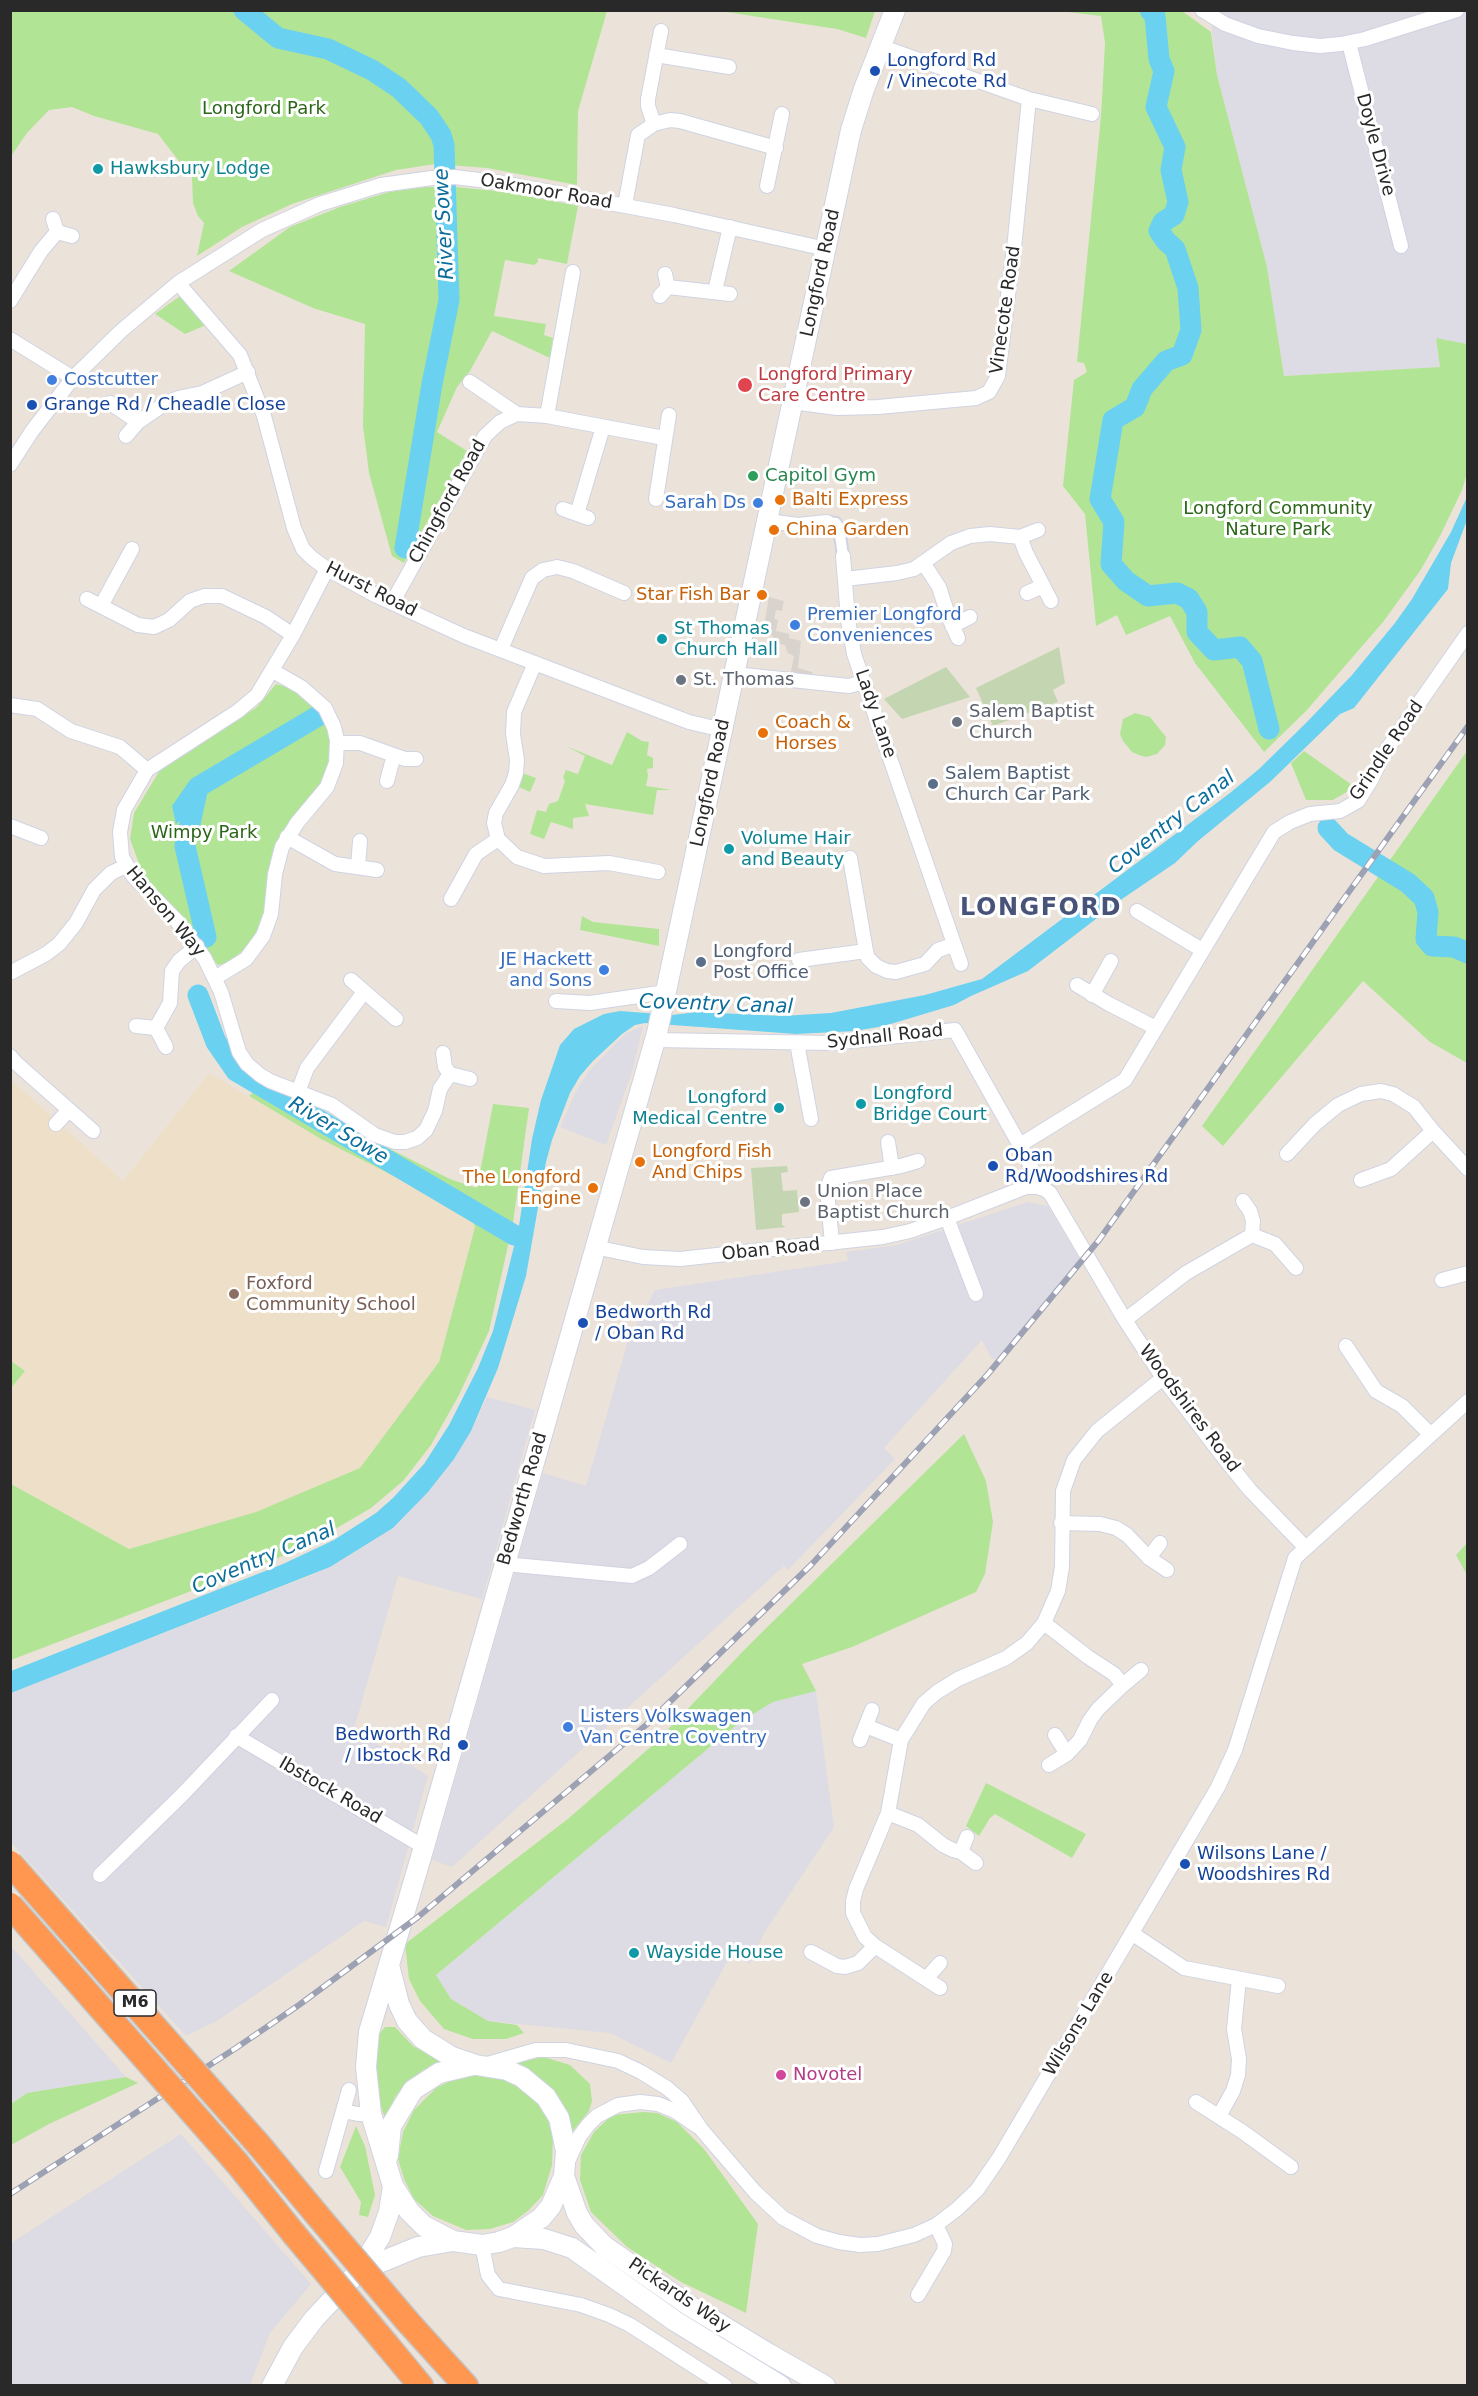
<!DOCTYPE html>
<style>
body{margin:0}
#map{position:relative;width:1478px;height:2396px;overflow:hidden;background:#ebe3da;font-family:"DejaVu Sans",sans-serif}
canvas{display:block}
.frame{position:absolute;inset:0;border:12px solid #292929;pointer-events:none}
</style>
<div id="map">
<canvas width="1478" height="2396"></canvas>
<div class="frame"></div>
</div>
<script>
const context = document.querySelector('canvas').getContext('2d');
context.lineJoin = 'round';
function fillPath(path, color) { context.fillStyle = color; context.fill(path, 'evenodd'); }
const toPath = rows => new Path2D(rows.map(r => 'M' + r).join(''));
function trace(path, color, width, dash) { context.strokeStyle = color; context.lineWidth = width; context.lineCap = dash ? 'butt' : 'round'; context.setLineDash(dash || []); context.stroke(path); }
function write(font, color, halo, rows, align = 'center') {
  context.font = font + ' "DejaVu Sans",sans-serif'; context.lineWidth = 6; context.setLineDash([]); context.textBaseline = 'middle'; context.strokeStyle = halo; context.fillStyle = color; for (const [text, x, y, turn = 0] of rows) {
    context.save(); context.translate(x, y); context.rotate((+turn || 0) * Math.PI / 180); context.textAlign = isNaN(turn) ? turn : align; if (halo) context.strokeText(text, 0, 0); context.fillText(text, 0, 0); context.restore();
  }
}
fillPath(toPath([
 [1210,11,1467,11,1467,344,1436,338,1440,367,1284,376,1267,267,1217,75],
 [643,1026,632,1072,606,1145,560,1127,576,1091,588,1072,626,1033],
 [1028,1202,1048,1206,1080,1260,997,1358,992,1359,982,1340,884,1448,895,1459,788,1570,784,1566,452,1867,432,1860,543,1473,586,1486,628,1341,655,1290,848,1261,846,1252,897,1245],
 [487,1397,535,1410,482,1599,398,1576,354,1729,428,1776,386,1927,364,1921,217,2021,186,2036,11,1842,11,1693,312,1575,330,1567,373,1541,393,1528,405,1516,454,1459,471,1431],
 [816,1691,834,1827,764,1933,750,1964,732,1953,671,2063,610,2033,488,2021,451,1999,436,1975,740,1722,773,1702],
 [10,1945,126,2077,27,2093,11,2104],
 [181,2134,311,2284,270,2333,250,2385,11,2385,11,2243]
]), '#dddbe3');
fillPath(toPath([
 [209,1073,321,1139,470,1215,475,1227,439,1363,360,1468,256,1512,129,1549,11,1484,11,1388,25,1371,11,1361,10,1079,123,1181]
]), '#eee0c8');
fillPath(toPath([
 [11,10,607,10,607,11,578,111,577,185,487,168,435,164,396,170,292,204,242,227,197,256,204,223,198,216,193,203,192,178,158,134,94,116,72,107,49,110,27,133,11,156],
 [720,11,875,11,866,38,837,29],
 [1059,11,1182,11,1211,32,1217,75,1267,267,1284,376,1440,367,1436,338,1467,344,1467,473,1462,490,1440,536,1420,571,1383,622,1306,711,1264,752,1195,663,1170,616,1126,635,1117,615,1096,626,1085,514,1063,486,1074,380,1087,372,1084,363,1077,362,1101,116,1105,43,1101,16],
 [426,187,456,187,507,192,578,206,567,264,538,258,538,262,534,265,505,260,494,316,546,324,544,335,553,338,550,358,492,331,470,371,457,387,437,432,467,451,404,563,392,556,369,473,363,426,365,324,313,308,229,271,290,227,340,207,389,192],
 [180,296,206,325,185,334,155,314],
 [285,683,304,696,323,719,332,741,329,766,319,788,281,835,272,853,267,899,260,927,253,942,229,962,218,965,137,870,138,861,130,839,134,813,160,770,257,707,276,684,283,686],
 [1135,713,1150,717,1166,737,1165,745,1157,754,1146,757,1139,755,1132,752,1123,741,1120,734,1123,719],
 [627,732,642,741,649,742,647,755,653,758,653,768,647,769,648,776,646,786,672,790,657,790,653,815,585,804,589,816,573,818,573,829,551,822,544,839,530,834,537,810,546,812,549,804,558,801,565,781,563,777,566,770,578,774,585,756,566,746,612,765],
 [1304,751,1355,787,1333,800,1306,800,1291,763],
 [1467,751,1467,1063,1430,1042,1363,981,1223,1146,1202,1126],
 [522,773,536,778,530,792,519,787],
 [582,916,593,922,659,929,659,946,580,930],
 [262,1085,450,1179,477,1188,493,1104,529,1108,513,1223,489,1331,459,1395,431,1445,403,1481,371,1508,301,1549,11,1660,11,1484,129,1549,256,1512,360,1468,439,1362,475,1227,470,1215,321,1139,249,1096],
 [11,1361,25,1371,11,1388],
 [964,1434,986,1481,993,1522,985,1574,976,1592,852,1647,802,1664,816,1691,773,1702,740,1722,436,1975,451,1999,488,2021,517,2025,524,2033,506,2039,473,2039,444,2029,420,2001,409,1979,405,1944,569,1818,654,1744,750,1644],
 [1467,1543,1467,1575,1456,1555],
 [986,1783,1086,1834,1072,1858,995,1814,990,1818,979,1836,966,1826],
 [385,2027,395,2027,413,2046,445,2063,423,2070,408,2081,395,2097,385,2119,376,2090,375,2065,375,2044,379,2034],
 [544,2057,570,2065,590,2084,592,2101,589,2111,572,2132,561,2106,510,2063],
 [496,2074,520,2086,543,2105,553,2136,552,2165,543,2195,528,2211,513,2222,490,2229,466,2230,433,2216,414,2199,404,2179,398,2159,403,2132,414,2110,436,2088,460,2076],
 [126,2077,138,2083,49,2124,11,2145,11,2104,27,2093],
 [643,2112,657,2113,677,2122,704,2149,758,2224,746,2313,681,2282,627,2247,591,2212,580,2180,581,2155,594,2132,612,2115],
 [356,2126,365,2146,375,2195,368,2217,359,2215,361,2202,340,2167]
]), '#b2e495');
fillPath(toPath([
 [1059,647,1065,683,1053,690,1058,702,993,726,976,688],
 [946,667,970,697,902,719,884,699],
 [787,1166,788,1172,781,1173,783,1191,797,1190,799,1212,782,1214,782,1225,786,1227,756,1230,751,1168]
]), '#c4d6b1');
fillPath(toPath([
 [769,597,784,601,782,611,776,610,774,619,778,620,776,631,789,634,789,638,801,641,798,668,812,672,813,675,811,677,790,676,794,656,788,653,785,645,776,643,773,636,763,632]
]), '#d8d3cd');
fillPath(toPath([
 [1467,497,1467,520,1451,563,1448,589,1354,708,1340,714,1270,782,1198,841,1175,863,1122,899,1028,971,971,996,954,1005,884,1026,855,1031,796,1034,645,1023,635,1025,622,1034,593,1061,580,1076,570,1093,552,1140,546,1162,526,1276,498,1368,471,1431,454,1459,428,1492,393,1528,330,1567,11,1693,11,1671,283,1564,334,1540,376,1513,393,1498,424,1464,449,1425,478,1368,493,1331,519,1226,532,1139,541,1100,560,1045,574,1029,604,1014,620,1011,672,1015,697,1012,782,1016,831,1013,925,995,982,979,1230,793,1259,769,1306,723,1352,675,1395,623,1412,599,1451,532],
 [222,773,201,801,176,824,172,806,188,783,202,775]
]), '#6ad1f0');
trace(toPath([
 [244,10,278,38,328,49,372,70,399,88,429,117,441,135,444,145,449,300,432,384,405,548],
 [1150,10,1155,16,1159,59,1164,71,1156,107,1175,147,1171,170,1178,202,1174,215,1163,222,1159,231,1166,241,1175,249,1188,288,1191,330,1182,355,1166,361,1142,389,1135,407,1113,420,1100,499,1114,522,1111,564,1126,581,1148,596,1177,593,1189,599,1197,612,1197,632,1214,650,1240,647,1252,661,1269,729],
 [1328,828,1341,842,1408,883,1424,898,1428,912,1426,939,1432,946,1454,947,1468,953],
 [206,937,185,846,198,787,318,716],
 [198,995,216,1042,236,1071,514,1235]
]), '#6ad1f0', 21);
const pedestrian = toPath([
 [827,522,836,523,839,528,843,556]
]);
const minor = toPath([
 [1202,10,1225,24,1258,36,1293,43,1320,46,1341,44,1365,39,1457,10],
 [1349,43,1401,246],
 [880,46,1029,99,1092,114],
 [656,55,729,67],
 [654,124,648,106,648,99,661,31],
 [767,186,782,114],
 [625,205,638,135,654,124,670,120,680,121,776,148],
 [53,219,57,232,72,236],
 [178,283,240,355,264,416,294,528,303,549,312,558,327,569,377,596,464,636,689,722,723,730],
 [668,287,730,294],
 [715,291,730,227],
 [660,296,668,287,665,274],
 [10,301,41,251,57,232],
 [10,339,73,378],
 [470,382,517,414],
 [792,402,837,408,878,407,976,398,989,392,998,376,1015,239,1029,99],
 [110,403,138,422],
 [547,416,573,272],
 [126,436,138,422,163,405,178,398,202,393,248,372],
 [10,465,32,431,73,378,121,331,178,283,262,230,320,204,381,185,432,178,454,177,497,182,674,215,826,249],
 [656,499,669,415],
 [563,509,588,518],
 [577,514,603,427],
 [768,521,798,525,827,522],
 [1020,537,1026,553,1051,601],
 [843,556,848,620,854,654,961,964],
 [924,564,939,587,949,618,958,638],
 [327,569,293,635,257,695,238,711,147,770,124,810,120,832,122,857,133,876,177,921,205,959,221,992,239,1052,247,1064,260,1075,270,1081,332,1105,375,1135,395,1142,405,1142,417,1138,426,1130,435,1111,440,1089,450,1074],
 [845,579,897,573,914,569,951,543,970,536,990,534,1020,537,1038,530],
 [1027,593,1043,586],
 [87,599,138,625,154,627,169,620,190,601,204,596,222,596,266,617,293,635],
 [392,603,485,436,500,422,517,414,547,416,664,438],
 [101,606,132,549],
 [952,626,970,617],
 [501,649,532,578,543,570,557,567,573,571,624,593],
 [535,663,514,712,513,734,517,760,516,773,512,785,496,813,494,823,498,839,517,857,544,866,609,863,658,872],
 [734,674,849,686,863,682],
 [10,705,37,709,71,731,120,747,147,770],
 [337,743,360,743,405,759,416,759],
 [387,781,394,755],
 [10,826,41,838],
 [287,837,335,864,377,870],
 [850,858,866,951,868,958,876,966,887,971,896,972,925,964,938,950,953,945],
 [358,867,360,841],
 [451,899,476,854,498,839],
 [1137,911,1202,950],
 [799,960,866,951],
 [10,973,46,954,59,944,76,923,94,890,111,873,126,866],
 [215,978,246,959,263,936,271,914,275,874,282,847,297,823,327,787,336,763,337,740,334,727,325,708,301,687,273,671],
 [351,980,396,1019],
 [1077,985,1109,1004,1156,1028],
 [1092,995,1111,961],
 [556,1001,590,1003,666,992],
 [136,1026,156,1028,166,1047],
 [156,1028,170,1003,172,971,179,961,197,946],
 [655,1040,832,1043,955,1030,1026,1156,1033,1171,1037,1187],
 [797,1043,811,1119],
 [443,1053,445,1067,450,1074,470,1079],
 [10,1056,16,1063,93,1131],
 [298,1092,307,1068,364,992],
 [56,1124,68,1111],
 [888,1142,892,1168],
 [1020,1145,1125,1080,1274,832,1290,822,1310,814,1340,811,1358,801,1370,782,1385,752,1468,633],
 [1287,1154,1315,1124,1338,1105,1361,1094,1381,1091,1393,1094,1414,1107,1433,1131,1468,1169],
 [1361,1180,1391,1169,1433,1131],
 [1243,1201,1250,1211,1253,1221,1252,1235],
 [947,1218,976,1294],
 [832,1243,827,1190,831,1178,901,1166,918,1161],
 [594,1247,643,1257,680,1259,883,1237,910,1231,947,1218,1026,1187,1037,1187,1044,1189,1050,1193,1125,1320,1163,1378,1224,1458,1250,1490,1305,1547],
 [1442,1280,1468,1273],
 [1125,1320,1186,1273,1252,1235,1275,1244,1296,1268],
 [1346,1346,1376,1391,1402,1406,1430,1434],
 [1061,1523,1100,1524,1116,1528,1127,1535,1149,1558,1167,1570],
 [1149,1558,1160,1543],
 [504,1564,632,1576,649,1568,680,1544],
 [1044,1623,1088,1657,1114,1674,1123,1685,1098,1709,1090,1720,1080,1740,1067,1754,1049,1765],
 [1123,1685,1141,1670],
 [866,1726,901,1740],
 [1055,1735,1067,1754],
 [236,1736,424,1847],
 [860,1740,872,1710],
 [888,1813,918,1825,943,1845,953,1850,961,1852,967,1837],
 [961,1852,976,1863],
 [100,1875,182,1795,272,1700],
 [1133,1934,1184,1968,1278,1986],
 [811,1952,837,1966,845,1967,858,1963,875,1946],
 [926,1979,940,1963],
 [940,1988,875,1946,865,1937,853,1913,853,1901,856,1889,888,1813,901,1740,924,1703,937,1692,958,1679,1006,1658,1027,1643,1044,1623,1058,1591,1062,1567,1063,1491,1074,1460,1097,1431,1163,1378],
 [484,2065,536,2050,566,2050,618,2061,641,2072,667,2088,682,2101,701,2129,755,2192,783,2218,817,2236,839,2242,860,2245,878,2244,914,2235,936,2225,957,2209,977,2190,999,2158,1218,1787,1235,1750,1295,1558,1468,1401],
 [1196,2102,1243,2132,1291,2167],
 [343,2111,358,2114,371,2114],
 [1219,2116,1233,2091,1238,2075,1239,2059,1234,2029,1239,1979],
 [568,2161,579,2137,588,2125,597,2116,618,2105,640,2102,658,2104,675,2111,697,2126],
 [326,2171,349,2090],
 [482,2245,488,2275,499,2289,581,2305,609,2315,630,2325,725,2386],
 [918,2295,944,2251,945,2244,936,2225]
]);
const secondary = toPath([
 [389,1965,399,2004,407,2021,423,2039,452,2057,476,2065,507,2070,522,2077,546,2097,559,2118,566,2151,564,2176,551,2206,541,2218,513,2237,499,2242,482,2245,453,2241,424,2226,409,2211,393,2186,371,2114,366,2067,369,2032,424,1847,657,1033,851,130,864,89,895,10],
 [388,2156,391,2126,413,2090,439,2073,473,2065],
 [564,2176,577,2213,584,2225,604,2246,690,2306,769,2354,825,2386],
 [513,2237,544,2239,572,2248,675,2321,781,2386],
 [359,2271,418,2247,453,2241],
 [272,2386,293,2347,314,2319,359,2271,380,2237,389,2212,393,2186]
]);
const motorway = toPath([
 [259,2145,318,2216],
 [237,2163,294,2234],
 [408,2322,466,2386],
 [387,2345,421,2386]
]);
trace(pedestrian, '#cfd3e2', 14);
trace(minor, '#cfd3e2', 16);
trace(secondary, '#cfd3e2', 22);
trace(motorway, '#c3c3c3', 27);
trace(pedestrian, '#fff', 10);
trace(minor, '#fff', 14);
trace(secondary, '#fff', 20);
trace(motorway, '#ff9751', 24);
const rail = toPath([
 [10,2194,236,2048,299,2005,418,1917,646,1725,811,1565,988,1374,1099,1240,1468,726]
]);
trace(rail, '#9da1b4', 6);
trace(rail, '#fff', 4, [11]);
const motorwayBridge = toPath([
 [10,1863,259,2145],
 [10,1905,237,2163],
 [318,2216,408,2322],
 [294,2234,387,2345]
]);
trace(motorwayBridge, '#c3c3c3', 27, []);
trace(motorwayBridge, '#ff9751', 24);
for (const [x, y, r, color] of [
 [875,71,6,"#1a4fb4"],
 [98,169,6,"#0f9aa8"],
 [52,380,6,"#3f7fe0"],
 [745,385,8,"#e0444e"],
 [32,405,6,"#1a4fb4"],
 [753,476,6,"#2e9e5b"],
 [780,500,6,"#e8710a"],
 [758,503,6,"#3f7fe0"],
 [774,530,6,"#e8710a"],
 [762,595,6,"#e8710a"],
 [795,625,6,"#3f7fe0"],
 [662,639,6,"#0f9aa8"],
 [681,680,6,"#6b7280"],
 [957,722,6,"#6b7280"],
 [763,733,6,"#e8710a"],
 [933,784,6,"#5c6f8a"],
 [729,849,6,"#0f9aa8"],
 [701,962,6,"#5c6f8a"],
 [604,970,6,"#3f7fe0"],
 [861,1104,6,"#0f9aa8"],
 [779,1108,6,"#0f9aa8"],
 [640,1162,6,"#e8710a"],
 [993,1166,6,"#1a4fb4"],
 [593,1188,6,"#e8710a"],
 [805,1202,6,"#6b7280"],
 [234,1294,6,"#8d6e63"],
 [583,1323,6,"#1a4fb4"],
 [568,1727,6,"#3f7fe0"],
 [463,1745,6,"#1a4fb4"],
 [1185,1864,6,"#1a4fb4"],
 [634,1953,6,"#0f9aa8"],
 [781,2075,6,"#d1479c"]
]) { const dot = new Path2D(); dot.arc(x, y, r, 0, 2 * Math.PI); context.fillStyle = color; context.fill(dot); trace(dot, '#fff', 2); }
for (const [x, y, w] of [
 [135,2003,42]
]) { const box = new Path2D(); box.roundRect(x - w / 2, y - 13, w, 26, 4.5); context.fillStyle = '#fff'; context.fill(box); trace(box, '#292929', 1.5); }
write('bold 16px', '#292929', null, [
 ["M6",135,2003]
]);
write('18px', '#164399', '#fff', [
 ["Longford Rd",887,61],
 ["/ Vinecote Rd",887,82],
 ["Grange Rd / Cheadle Close",44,405],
 ["Oban",1005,1156],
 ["Rd/Woodshires Rd",1005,1177],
 ["Bedworth Rd",595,1313],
 ["/ Oban Rd",595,1334],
 ["Bedworth Rd",451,1735,"right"],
 ["/ Ibstock Rd",451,1756,"right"],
 ["Wilsons Lane /",1197,1854],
 ["Woodshires Rd",1197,1875]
], 'left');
write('18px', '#2b6618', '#fff', [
 ["Longford Park",264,109],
 ["Longford Community",1278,509],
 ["Nature Park",1278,530],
 ["Wimpy Park",204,833]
]);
write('18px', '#292929', '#fff', [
 ["Doyle Drive",1375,145,75],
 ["Oakmoor Road",546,192,10],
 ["Longford Road",821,273,-78],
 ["Vinecote Road",1006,310,-82],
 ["Chingford Road",448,502,-61],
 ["Hurst Road",371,590,27],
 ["Lady Lane",875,714,71],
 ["Grindle Road",1387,751,-56],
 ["Longford Road",711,783,-78],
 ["Hanson Way",165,912,50],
 ["Sydnall Road",885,1037,-6],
 ["Oban Road",771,1250,-6],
 ["Woodshires Road",1189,1409,53],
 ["Bedworth Road",523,1499,-74],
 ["Ibstock Road",330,1791,30],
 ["Wilsons Lane",1079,2024,-59],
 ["Pickards Way",679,2296,34]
]);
write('18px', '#0d838f', '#fff', [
 ["Hawksbury Lodge",110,169],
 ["St Thomas",674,629],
 ["Church Hall",674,650],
 ["Volume Hair",741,839],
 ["and Beauty",741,860],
 ["Longford",873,1094],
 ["Bridge Court",873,1115],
 ["Longford",767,1098,"right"],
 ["Medical Centre",767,1119,"right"],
 ["Wayside House",646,1953]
], 'left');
write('18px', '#be3a42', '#fff', [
 ["Longford Primary",758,375],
 ["Care Centre",758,396]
], 'left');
write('18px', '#366cbe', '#fff', [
 ["Costcutter",64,380],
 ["Sarah Ds",746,503,"right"],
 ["Premier Longford",807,615],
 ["Conveniences",807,636],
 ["JE Hackett",592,960,"right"],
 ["and Sons",592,981,"right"],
 ["Listers Volkswagen",580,1717],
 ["Van Centre Coventry",580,1738]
], 'left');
write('18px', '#27864d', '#fff', [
 ["Capitol Gym",765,476]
], 'left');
write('18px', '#c56008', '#fff', [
 ["Balti Express",792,500],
 ["China Garden",786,530],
 ["Star Fish Bar",750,595,"right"],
 ["Coach &",775,723],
 ["Horses",775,744],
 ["Longford Fish",652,1152],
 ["And Chips",652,1173],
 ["The Longford",581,1178,"right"],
 ["Engine",581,1199,"right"]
], 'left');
write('18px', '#5b616d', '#fff', [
 ["St. Thomas",693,680],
 ["Salem Baptist",969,712],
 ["Church",969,733],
 ["Union Place",817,1192],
 ["Baptist Church",817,1213]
], 'left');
write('18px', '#4e5e75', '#fff', [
 ["Salem Baptist",945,774],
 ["Church Car Park",945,795],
 ["Longford",713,952],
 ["Post Office",713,973]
], 'left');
write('18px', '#785e54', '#fff', [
 ["Foxford",246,1284],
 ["Community School",246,1305]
], 'left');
write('18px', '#b23c85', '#fff', [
 ["Novotel",793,2075]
], 'left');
write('italic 20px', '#0b6d9b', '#fff', [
 ["River Sowe",445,224,-93],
 ["Coventry Canal",1172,823,-38],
 ["Coventry Canal",716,1005,2],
 ["River Sowe",338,1131,31],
 ["Coventry Canal",264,1559,-23]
]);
context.letterSpacing = '1.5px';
write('bold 24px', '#48537a', '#fff', [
 ["LONGFORD",1041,909]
]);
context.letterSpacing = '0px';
</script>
